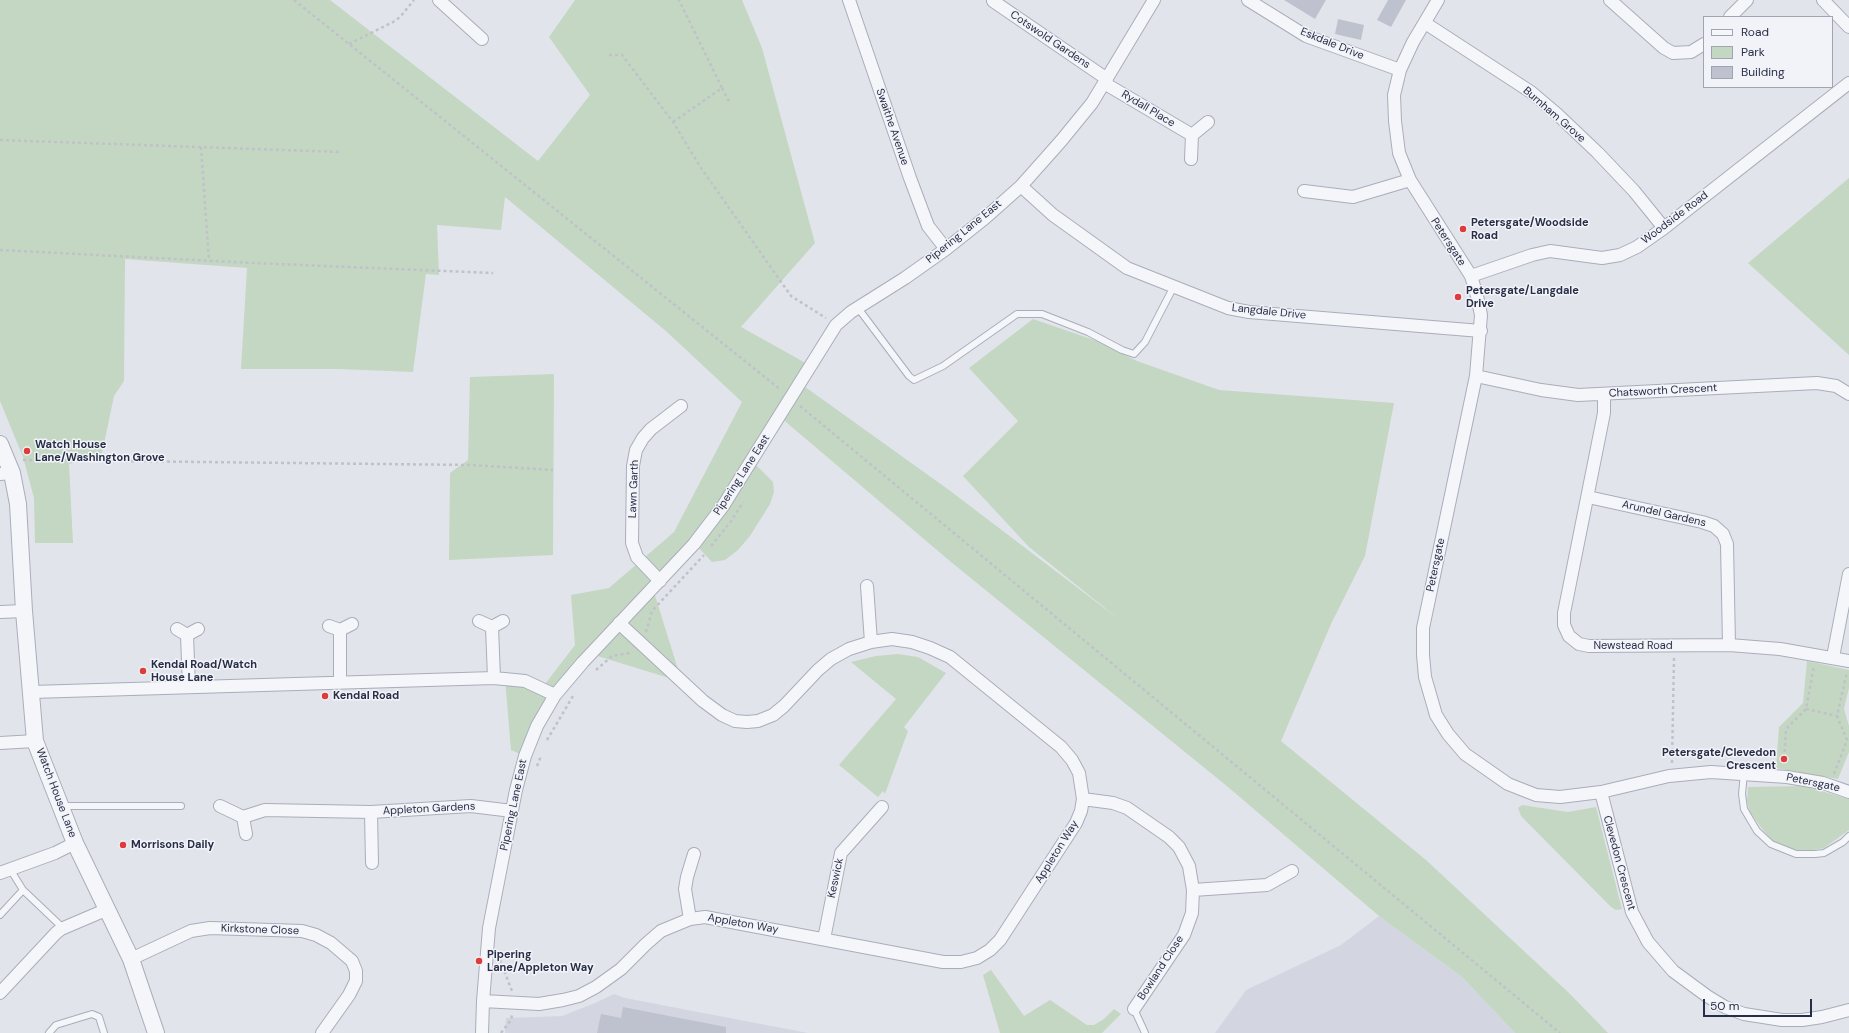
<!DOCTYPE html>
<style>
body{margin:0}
#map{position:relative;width:1849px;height:1033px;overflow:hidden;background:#e2e4ec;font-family:"DM Sans",sans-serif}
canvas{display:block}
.legend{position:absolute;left:1703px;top:16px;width:130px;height:72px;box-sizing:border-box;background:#f2f3f9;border:1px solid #a1a4b1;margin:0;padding:5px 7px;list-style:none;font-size:12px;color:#282e46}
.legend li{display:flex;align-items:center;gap:8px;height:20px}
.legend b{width:20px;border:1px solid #a1a4b1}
.scale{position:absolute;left:1703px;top:999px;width:109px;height:18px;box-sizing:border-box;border:2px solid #282e46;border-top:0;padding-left:5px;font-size:12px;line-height:14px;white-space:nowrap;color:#282e46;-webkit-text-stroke:3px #f2f3f9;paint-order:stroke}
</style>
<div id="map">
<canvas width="1849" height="1033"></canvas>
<ul class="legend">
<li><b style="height:5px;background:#f5f6f9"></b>Road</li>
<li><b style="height:11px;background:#c4d7c2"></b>Park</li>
<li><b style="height:11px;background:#bec2cf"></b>Building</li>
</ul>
<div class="scale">50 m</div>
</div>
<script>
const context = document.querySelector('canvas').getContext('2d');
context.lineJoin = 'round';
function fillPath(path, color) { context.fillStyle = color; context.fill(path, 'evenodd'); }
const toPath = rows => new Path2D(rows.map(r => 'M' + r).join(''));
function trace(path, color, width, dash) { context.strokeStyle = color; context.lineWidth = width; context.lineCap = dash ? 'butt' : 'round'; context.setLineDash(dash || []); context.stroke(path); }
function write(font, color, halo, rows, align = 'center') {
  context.font = font + ' "DM Sans",sans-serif'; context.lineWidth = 3; context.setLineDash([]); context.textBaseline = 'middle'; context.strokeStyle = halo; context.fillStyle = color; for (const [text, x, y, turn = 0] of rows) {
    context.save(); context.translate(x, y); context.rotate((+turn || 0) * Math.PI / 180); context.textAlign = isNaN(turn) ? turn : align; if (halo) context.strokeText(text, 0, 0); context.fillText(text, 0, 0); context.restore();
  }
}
fillPath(toPath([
 [1379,916,1462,977,1515,1033,1215,1033,1246,990,1341,945],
 [614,994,625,998,808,1033,505,1033,506,1018,562,1016,595,1003]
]), '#d3d6e1');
fillPath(toPath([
 [0,0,330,0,538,161,590,95,549,37,575,0,742,0,762,48,815,243,741,327,811,366,801,384,949,490,1120,620,1029,547,963,476,1018,421,969,368,1033,319,1097,341,1137,361,1219,390,1394,403,1365,556,1331,624,1281,741,1426,860,1568,992,1608,1033,1515,1033,1462,977,1379,916,1228,787,951,562,780,417,752,461,773,482,774,492,770,504,750,536,738,550,725,560,712,562,695,544,653,589,682,682,591,654,555,695,525,756,511,750,505,679,542,688,575,645,571,595,609,588,674,532,742,402,667,332,505,197,501,230,437,225,439,275,426,274,413,372,339,369,241,369,247,268,125,259,124,381,114,396,102,453,69,464,73,543,35,543,34,498,23,457,0,401],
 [1849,178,1849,355,1748,263],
 [554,374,553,555,449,560,450,473,468,460,470,377],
 [898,654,918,657,946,673,904,727,908,731,885,794,883,791,878,797,839,765,896,699,851,662,876,656],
 [1807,661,1849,670,1849,688,1844,709,1849,726,1849,752,1838,779,1776,768,1779,727,1803,703],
 [1804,786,1849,799,1849,830,1824,848,1808,851,1788,849,1774,842,1763,830,1750,812,1747,802,1748,787],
 [1522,805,1568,812,1596,807,1622,909,1616,910,1611,907,1521,816,1518,808],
 [991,970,1024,1016,1050,1000,1087,1025,1094,1025,1104,1019,1114,1009,1121,1014,1102,1033,1000,1033,983,975]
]), '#c4d7c2');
fillPath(toPath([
 [1284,0,1326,0,1315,19],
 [1388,0,1406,0,1391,27,1377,20],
 [1338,19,1364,25,1361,40,1335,34],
 [623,1007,726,1027,726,1033,597,1033,601,1014,621,1018]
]), '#bec2cf');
const service = toPath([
 [858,308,909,376,914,380,943,366,1017,314,1042,314,1088,332,1122,350,1134,354,1145,342,1173,288],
 [1744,773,1742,794,1744,809,1757,831,1771,844,1796,854,1815,854,1824,853,1843,842,1849,836],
 [62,806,181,806],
 [10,869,23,890,63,928],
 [0,915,23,890],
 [1134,1009,1145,1033],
 [49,1033,56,1025,92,1014,99,1017,104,1033]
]);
const minor = toPath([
 [439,0,482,39],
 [849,0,910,178,928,226,946,249],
 [1248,0,1306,36,1400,70],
 [1438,0,1413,42,1400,70,1394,95,1395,121,1399,153,1410,180,1471,276,1477,296,1481,315,1476,376,1423,628,1423,655,1425,677,1436,715,1448,734,1465,754,1508,784,1536,795,1560,797,1601,792,1669,776,1711,772,1787,777,1823,783,1849,792],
 [1610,0,1664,48,1673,53,1691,52,1704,44],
 [1823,0,1849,27],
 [993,1,1107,79],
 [1730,17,1747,0],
 [1425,23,1531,92,1557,114,1598,153,1634,191,1664,228],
 [1104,83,1192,135],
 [1191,159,1192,135,1208,122],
 [1021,186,1053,215,1127,268,1228,308,1249,312,1481,331],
 [1304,191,1353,197,1410,180],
 [1471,276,1532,255,1550,251,1602,258,1620,255,1637,247,1664,228,1849,83],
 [1476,376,1541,390,1578,395,1817,383,1836,386,1849,394],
 [1604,394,1604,413,1564,613,1564,625,1569,636,1579,644,1589,646,1729,645,1780,649,1849,661],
 [0,474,12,473],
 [1588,497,1702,522,1714,526,1723,534,1727,544,1729,645],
 [660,581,637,557,632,543,633,466,636,450,643,438,651,429,681,406],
 [867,586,871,642],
 [0,612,24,611],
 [479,621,492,627,503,621],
 [329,626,340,630,352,624],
 [492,627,494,678],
 [177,629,187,635,198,629],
 [187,635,189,687],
 [1833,657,1849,574],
 [340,683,340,630],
 [32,692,494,678,525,681,555,695],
 [0,743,35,741],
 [1601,792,1632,912,1648,942,1673,971,1707,996,1725,1007,1744,1014,1782,1020,1802,1020,1822,1017,1849,1010],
 [1083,799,1113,803,1127,808,1169,837,1179,847,1189,866,1193,890,1192,913,1184,935,1134,1009],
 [220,806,243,817,246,834],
 [371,812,372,863],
 [243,817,265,810,371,812,471,806,512,811],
 [0,873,55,853,75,843],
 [1193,890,1267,885,1292,871],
 [690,919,685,889,687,877,694,854],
 [824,939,841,853,882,807],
 [131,959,191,931,210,928,302,931,316,935,331,943,352,961,356,971,356,981,349,995,322,1033],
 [0,993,56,933,61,929,108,909],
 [483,1001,539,1004,563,1000,579,996,596,987,621,969,646,944,661,931,690,919,705,917,943,962,961,962,977,958,990,950,1000,940,1076,823,1081,811,1083,799,1079,773,1072,760,1061,747,950,657,930,648,912,642,892,639,871,642,849,649,831,659,818,670,784,706,773,715,758,721,747,722,735,721,722,715,703,701,619,623],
 [482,1033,483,1001,489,928,516,790,525,756,537,726,555,695,583,662,694,544,723,506,836,325,851,312,905,278,946,249,985,218,1021,186,1061,141,1092,103,1154,0]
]);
const tertiary = toPath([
 [0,444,12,473,18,504,24,611,35,741,75,843,131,959,156,1033]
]);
trace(service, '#aaadba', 8);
trace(minor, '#aaadba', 14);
trace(tertiary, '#aaadba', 18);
trace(toPath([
 [294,0,781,390],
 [349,44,393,22,400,17,414,0],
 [609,55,622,55,673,122,701,168,791,296,826,318],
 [722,88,730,103],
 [673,122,722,88,679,0],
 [0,140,340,152],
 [201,147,209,261],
 [0,250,253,263,493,273],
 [800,406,1560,1033],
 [23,460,471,465,553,470],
 [711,546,732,520,743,502],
 [646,632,652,611,704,555],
 [596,670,612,656,630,653,632,651],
 [1806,709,1837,716],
 [547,740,573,696],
 [1672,763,1674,658],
 [1784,764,1786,729,1806,709,1814,666],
 [537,766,541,756],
 [1834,774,1847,740,1837,716,1847,672],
 [500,960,512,991],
 [501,1033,511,1020,512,1015]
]), '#c0c2ca', 2.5, [3, 3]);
trace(service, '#f5f6f9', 6);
trace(minor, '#f5f6f9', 12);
trace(tertiary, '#f5f6f9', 16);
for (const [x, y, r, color] of [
 [1463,229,4,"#dd3c3a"],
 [1458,297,4,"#dd3c3a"],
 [27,451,4,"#dd3c3a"],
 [143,671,4,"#dd3c3a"],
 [325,696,4,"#dd3c3a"],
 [1784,759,4,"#dd3c3a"],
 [123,845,4,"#dd3c3a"],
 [479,961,4,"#dd3c3a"]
]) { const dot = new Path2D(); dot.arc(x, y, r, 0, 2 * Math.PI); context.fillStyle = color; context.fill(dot); trace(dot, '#f2f3f9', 1.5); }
write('11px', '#282e46', '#f2f3f9', [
 ["Cotswold Gardens",1050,40,34],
 ["Eskdale Drive",1332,44,22],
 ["Rydall Place",1148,109,31],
 ["Burnham Grove",1554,115,41],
 ["Swaithe Avenue",892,127,71],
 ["Woodside Road",1675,218,-37],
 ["Pipering Lane East",964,232,-39],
 ["Petersgate",1448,242,57],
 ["Langdale Drive",1269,312,6],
 ["Chatsworth Crescent",1663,391,-3],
 ["Pipering Lane East",742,475,-57],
 ["Lawn Garth",634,489,-88],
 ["Arundel Gardens",1664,514,13],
 ["Petersgate",1436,565,-78],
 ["Newstead Road",1633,646],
 ["Petersgate",1813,783,12],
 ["Watch House Lane",56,793,69],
 ["Pipering Lane East",514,805,-78],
 ["Appleton Gardens",429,809,-3],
 ["Appleton Way",1057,852,-58],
 ["Clevedon Crescent",1619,863,75],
 ["Keswick",836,878,-78],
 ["Appleton Way",743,924,10],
 ["Kirkstone Close",260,930,2],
 ["Bowland Close",1161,968,-57]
]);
write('bold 11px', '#282e46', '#f2f3f9', [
 ["Petersgate/Woodside",1471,223],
 ["Road",1471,236],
 ["Petersgate/Langdale",1466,291],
 ["Drive",1466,304],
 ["Watch House",35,445],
 ["Lane/Washington Grove",35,458],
 ["Kendal Road/Watch",151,665],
 ["House Lane",151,678],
 ["Kendal Road",333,696],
 ["Petersgate/Clevedon",1776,753,"right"],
 ["Crescent",1776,766,"right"],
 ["Morrisons Daily",131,845],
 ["Pipering",487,955],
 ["Lane/Appleton Way",487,968]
], 'left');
</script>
